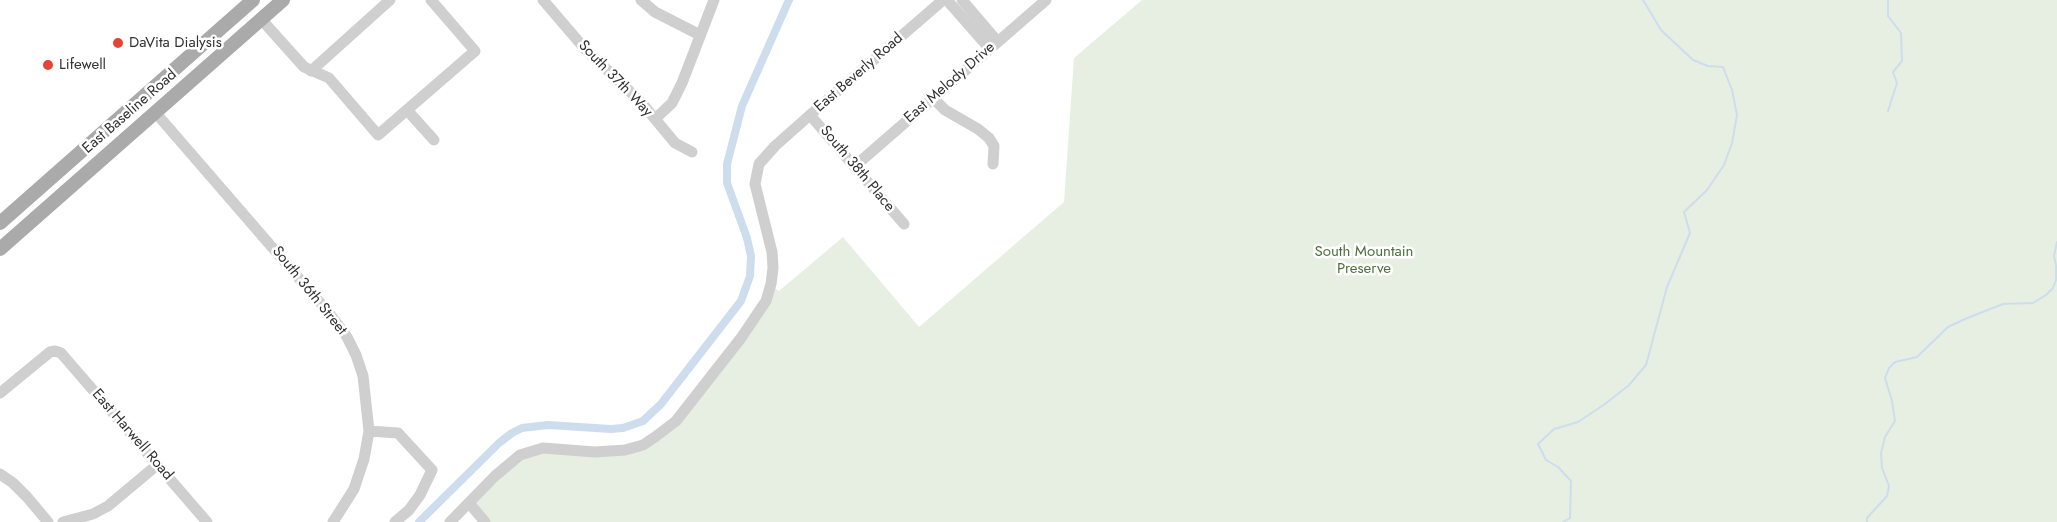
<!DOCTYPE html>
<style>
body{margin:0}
canvas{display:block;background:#fff}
</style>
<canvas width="2057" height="522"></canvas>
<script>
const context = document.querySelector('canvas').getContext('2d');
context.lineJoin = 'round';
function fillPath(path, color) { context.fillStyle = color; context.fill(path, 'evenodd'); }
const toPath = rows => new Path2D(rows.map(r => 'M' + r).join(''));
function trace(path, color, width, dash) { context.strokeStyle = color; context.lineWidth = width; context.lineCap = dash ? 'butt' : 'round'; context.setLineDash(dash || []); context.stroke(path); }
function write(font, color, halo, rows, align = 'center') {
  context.font = font + ' Jost,sans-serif'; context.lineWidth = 5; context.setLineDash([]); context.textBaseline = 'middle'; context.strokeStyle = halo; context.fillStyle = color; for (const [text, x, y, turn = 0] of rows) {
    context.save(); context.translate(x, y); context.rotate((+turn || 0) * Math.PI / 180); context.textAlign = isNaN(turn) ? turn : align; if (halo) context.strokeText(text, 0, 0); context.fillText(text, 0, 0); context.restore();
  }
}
fillPath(toPath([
 [1142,0,2057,0,2057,522,489,522,474,502,517,460,543,451,602,456,666,435,773,287,779,291,843,237,919,327,1064,202,1074,58]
]), '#e6efe1');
trace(toPath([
 [1888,0,1888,16,1901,33,1902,61,1893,72,1897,83,1888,111],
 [1563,522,1570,518,1571,481,1558,467,1546,460,1538,444,1554,429,1578,422,1605,404,1629,385,1646,365,1667,287,1690,233,1684,212,1707,190,1724,165,1732,143,1737,115,1732,90,1723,67,1708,66,1693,60,1661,30,1643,0],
 [1867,522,1867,518,1887,496,1889,486,1882,468,1881,453,1885,437,1895,421,1892,401,1885,378,1889,368,1895,362,1917,357,1948,327,1965,319,2003,304,2033,303,2046,295,2053,288,2056,280,2056,265,2054,256,2057,242]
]), '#ceddee', 2);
trace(toPath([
 [419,522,499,443,512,433,522,428,548,425,611,429,623,428,643,421,661,404,741,301,750,276,751,256,747,238,727,183,727,164,742,106,789,0]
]), '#ceddee', 8);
trace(toPath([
 [543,0,585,49,641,102,675,143,692,152],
 [641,0,655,12,700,35],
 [947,0,990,49],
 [962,0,998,42],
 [261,19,304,67,329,78,378,135,475,51,431,0],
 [311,71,390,0],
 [933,98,945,110,978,129,989,138,994,146,993,164],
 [407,110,434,140],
 [155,112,329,313,347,337,356,355,363,376,369,431,364,459,354,489,333,522],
 [810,115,904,224],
 [655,119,672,103,682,83,714,0],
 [855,166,1046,0],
 [0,393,50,352,55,351,61,353,207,522],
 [369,431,398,433,432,470,420,495,409,510,395,522],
 [0,474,13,483,27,497,48,522],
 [469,503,485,522],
 [63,522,93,514,108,506,157,465],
 [450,522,495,476,520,455,543,448,595,452,625,450,643,445,655,437,676,421,741,338,766,301,771,284,773,268,772,252,755,184,759,164,775,146,810,115,943,0]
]), '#cfcfcf', 11);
trace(toPath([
 [0,223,253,0],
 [0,249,283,0]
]), '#aaa', 14);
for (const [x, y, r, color] of [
 [118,43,6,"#e84136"],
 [48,65,6,"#e84136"]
]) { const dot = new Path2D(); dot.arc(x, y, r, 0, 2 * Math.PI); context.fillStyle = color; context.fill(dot); trace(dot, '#fff', 2); }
write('15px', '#323232', '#fff', [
 ["DaVita Dialysis",129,43],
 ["Lifewell",59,65]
], 'left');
write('15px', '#323232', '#fff', [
 ["East Beverly Road",859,73,-41],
 ["South 37th Way",615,79,46],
 ["East Melody Drive",950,83,-41],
 ["East Baseline Road",130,112,-41],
 ["South 38th Place",857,169,50],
 ["South 36th Street",309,291,51],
 ["East Harwell Road",132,435,49]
]);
write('15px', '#4e703e', '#fff', [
 ["South Mountain",1364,252],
 ["Preserve",1364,269]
]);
</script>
